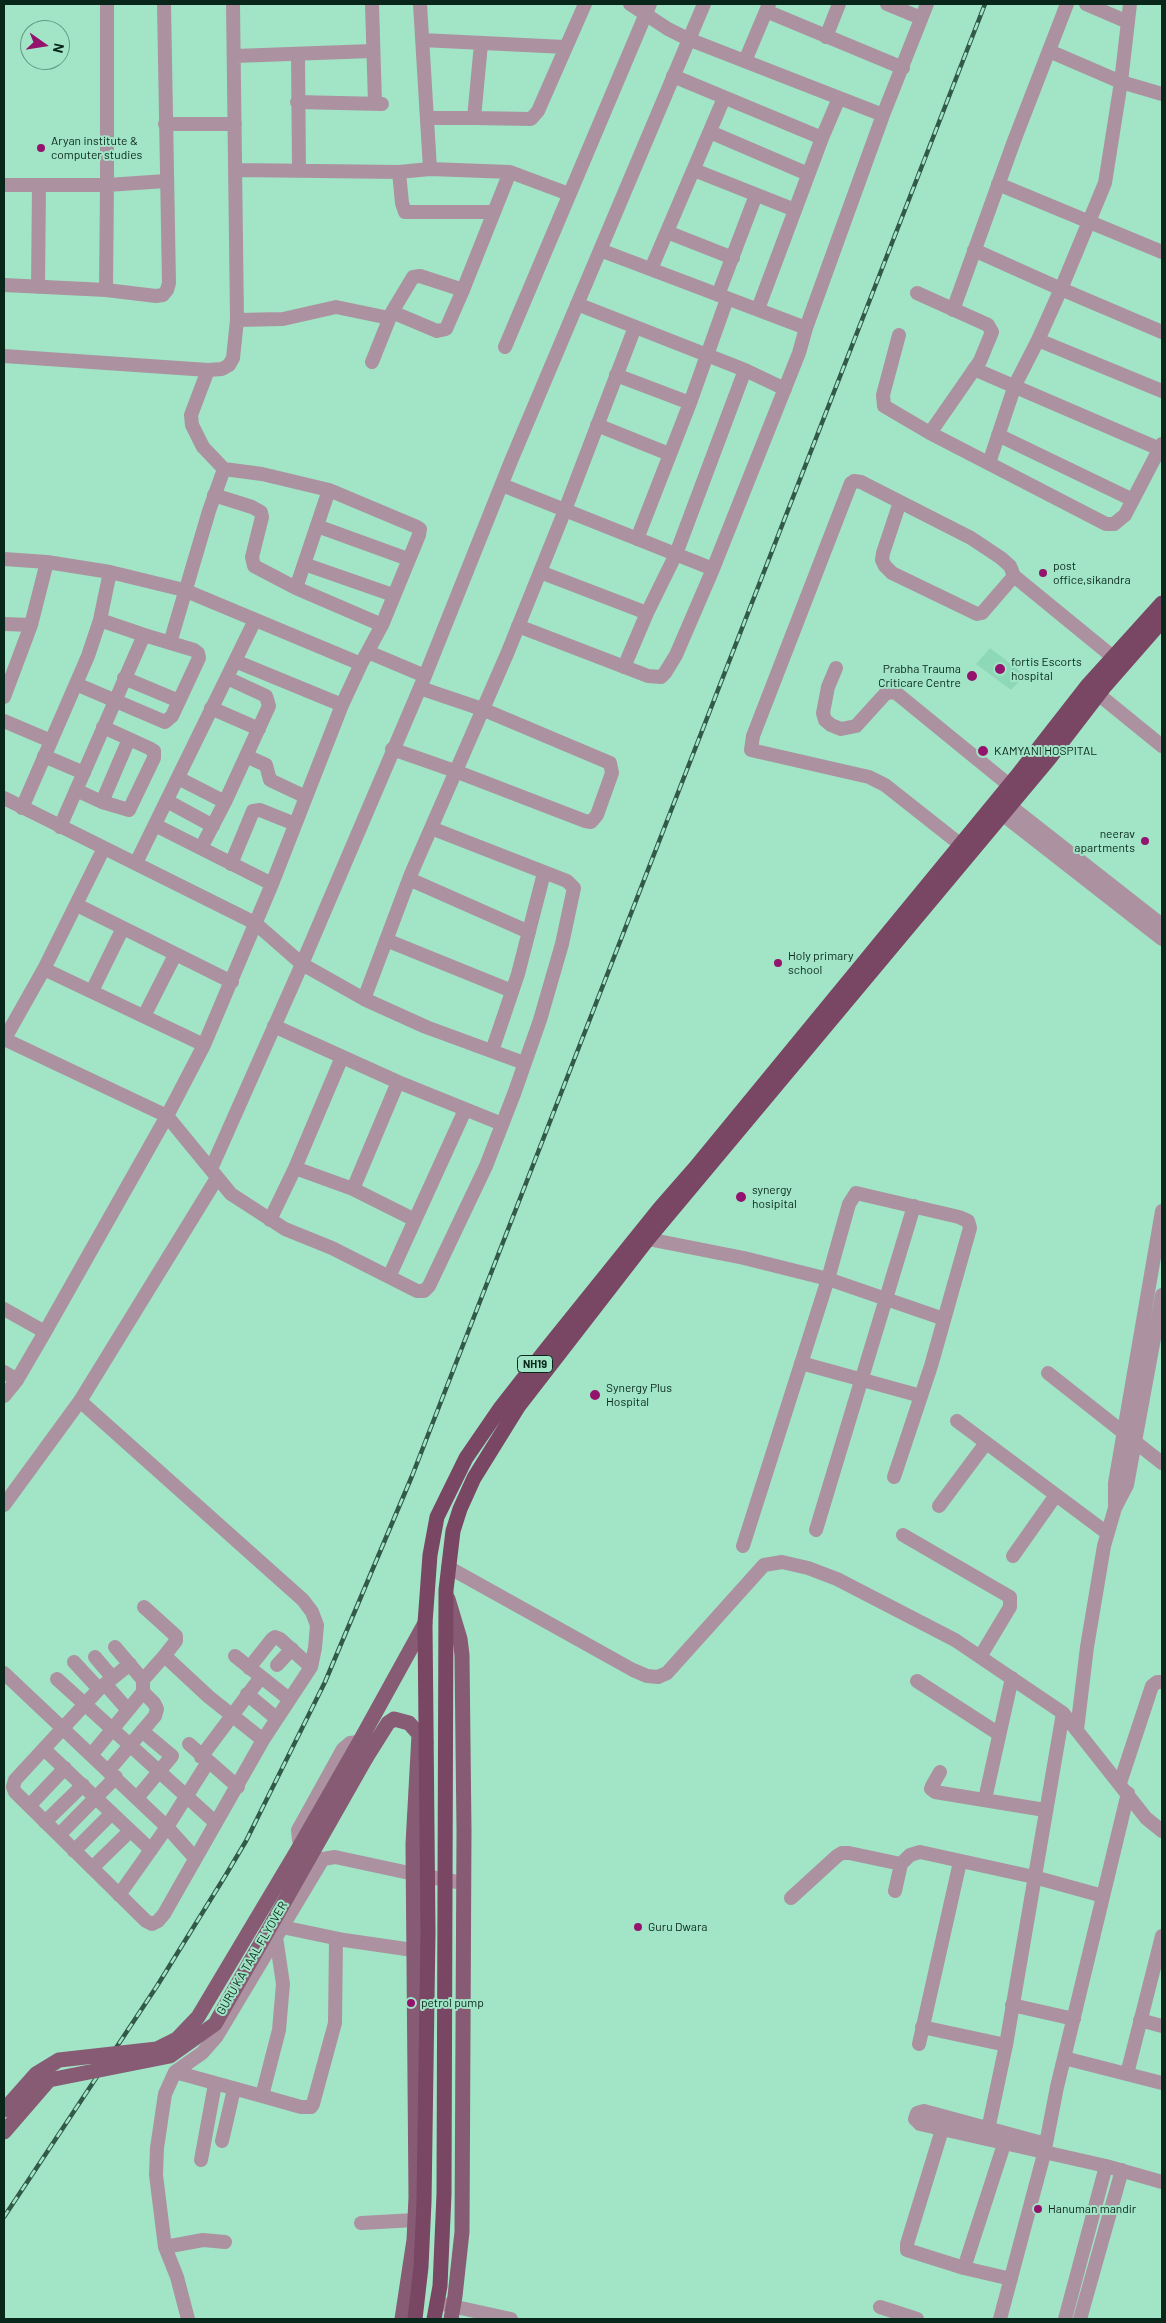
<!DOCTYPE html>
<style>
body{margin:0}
#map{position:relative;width:1166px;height:2323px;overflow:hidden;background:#a1e5c6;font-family:Barlow,sans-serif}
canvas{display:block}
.frame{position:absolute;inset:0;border:5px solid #09261b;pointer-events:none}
.north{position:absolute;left:20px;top:20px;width:50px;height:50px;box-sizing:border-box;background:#a1e5c6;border:1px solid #649982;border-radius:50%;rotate:103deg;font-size:14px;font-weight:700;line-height:20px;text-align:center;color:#09261b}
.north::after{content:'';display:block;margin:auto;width:18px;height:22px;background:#94136d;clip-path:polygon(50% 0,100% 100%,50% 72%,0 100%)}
</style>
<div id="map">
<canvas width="1166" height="2323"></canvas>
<div class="frame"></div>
<div class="north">N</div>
</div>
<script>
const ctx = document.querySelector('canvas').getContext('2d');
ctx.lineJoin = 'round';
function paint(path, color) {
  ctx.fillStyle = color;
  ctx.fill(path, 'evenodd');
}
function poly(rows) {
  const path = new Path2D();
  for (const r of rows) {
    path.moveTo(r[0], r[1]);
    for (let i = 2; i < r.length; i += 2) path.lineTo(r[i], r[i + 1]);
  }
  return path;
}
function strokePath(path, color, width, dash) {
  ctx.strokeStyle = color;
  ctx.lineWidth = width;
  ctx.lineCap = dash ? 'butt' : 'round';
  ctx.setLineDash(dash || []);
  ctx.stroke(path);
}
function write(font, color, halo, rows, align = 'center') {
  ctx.font = font + ' Barlow,sans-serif';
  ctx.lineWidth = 4;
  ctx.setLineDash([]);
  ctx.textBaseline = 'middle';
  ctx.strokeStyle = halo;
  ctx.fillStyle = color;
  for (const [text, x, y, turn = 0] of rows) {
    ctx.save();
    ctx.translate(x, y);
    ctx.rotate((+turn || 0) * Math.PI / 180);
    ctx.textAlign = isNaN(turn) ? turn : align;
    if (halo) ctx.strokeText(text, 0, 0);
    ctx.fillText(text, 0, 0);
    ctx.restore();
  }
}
const built = poly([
 [990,648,1025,675,1011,690,976,664]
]);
const minor = poly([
 [372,4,375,103],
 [420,4,430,169],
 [630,4,668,29,688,39,883,115],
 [887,4,921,18],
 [1086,4,1128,22],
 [1130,4,1121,82,1105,183,1061,289,1162,332],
 [766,11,903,68],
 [826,37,839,4],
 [422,40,565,47],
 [481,44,474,118,531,119,538,111,585,4],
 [1049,51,1121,82,1162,94],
 [298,55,299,169],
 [235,56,372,51],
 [745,61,769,4],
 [673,76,822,138],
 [297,102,382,104],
 [427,118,474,118],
 [165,124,235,124],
 [710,132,808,174],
 [236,170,399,172,430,169,510,172,569,194],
 [694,170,795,210],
 [399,172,402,203,405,212,494,212],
 [998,184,1162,252],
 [4,185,107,185,107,4],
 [667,232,733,258],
 [600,250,806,328],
 [974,250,1061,289,1038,340,1015,385,989,463],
 [651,269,724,98],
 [4,285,106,290,156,296,163,295,167,290,169,283,164,4],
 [38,287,39,185],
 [106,290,107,185,166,181],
 [917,293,988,325,992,332,980,361,930,433],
 [718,295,756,195],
 [577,304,745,370,785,389],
 [758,309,822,138,839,98],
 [953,310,1014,141,1067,4],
 [392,312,437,331,446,329,463,290,510,172],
 [237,320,283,319,336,307,389,318],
 [899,335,883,395,884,406,930,433,1106,524,1114,524,1125,515,1162,444],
 [1038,340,1162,391],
 [505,347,650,4],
 [4,356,208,370,222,369,229,365,233,358,237,320,233,4],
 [372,362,392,312,413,277,420,276,463,290],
 [974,369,1162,450],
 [616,375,690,403],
 [597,425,669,454],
 [998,435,1133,500],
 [502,485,713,569],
 [214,495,252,507,261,512,262,517,252,557,254,566,296,588,382,625],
 [900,502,883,553,882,560,885,566,892,573,977,614,982,613,1014,576],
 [317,526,408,559],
 [637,539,690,403,727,299],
 [4,559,47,562,110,572,184,590,361,664],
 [304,564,393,595],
 [540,572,647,613],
 [296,588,329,490],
 [4,624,31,625],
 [518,626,648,676,661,677,665,673,676,655,713,569,799,353,806,328,883,115,927,4],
 [170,643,209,511,224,469],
 [368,652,425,676],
 [235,661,342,705],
 [624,667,647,613,676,554,745,370],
 [836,668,828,687,823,713,825,720,831,725,841,729,856,726,886,693,895,692,1009,785],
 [124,678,179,701,199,658,198,653,194,650,144,635],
 [76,684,165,722,172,716,179,701],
 [1098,694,1162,746],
 [4,697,31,625,47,562],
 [211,708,259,729],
 [4,721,51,741],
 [392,749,455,771,585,821,591,822,597,815,612,773,610,763,482,709,420,688],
 [44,756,84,773],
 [246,756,266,765,270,780,306,797],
 [178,778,225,802,269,706,266,696,227,678],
 [76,790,102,802,129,810,154,758,154,751,149,748,103,727],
 [4,798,255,923,302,964,364,999,426,1027,524,1063],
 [167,801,213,826],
 [102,802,129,739],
 [1009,805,1162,925],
 [22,808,88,656,100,620,110,572],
 [1002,814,1162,939],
 [155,825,272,884],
 [60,827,144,635,100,620],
 [961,845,885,785,869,777,751,750,753,736,851,483,854,481,861,482,971,538,1001,558,1010,566,1014,576,1113,657],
 [201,848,225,802],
 [136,863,255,620],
 [231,864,253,811,260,810,295,824],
 [409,879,529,932],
 [77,905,232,982],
 [386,940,512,991],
 [44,969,204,1045],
 [92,991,123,928],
 [364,999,411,874,507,654,565,510,635,327],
 [144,1016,175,955],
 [274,1026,398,1082,502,1124],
 [4,1039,167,1116,231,1194,285,1229,332,1248,417,1291,424,1291,429,1286,486,1166,514,1094,540,1020,562,944,574,888,567,881,431,828],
 [4,1040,44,969,104,848],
 [492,1051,518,974,544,873],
 [295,1168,353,1189,415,1220],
 [211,1169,302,964,425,676,511,461,704,4],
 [353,1189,398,1082],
 [270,1220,295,1168,342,1057],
 [648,1239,744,1258,828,1279,944,1319],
 [389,1277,465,1110],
 [4,1309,45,1332],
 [801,1363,921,1396],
 [4,1372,17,1380],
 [1048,1373,1162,1463],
 [4,1396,17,1380,45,1332,167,1116,204,1045,272,884,342,705,361,664,382,625,419,535,420,529,417,527,329,490,262,474,224,469,203,447,192,425,191,415,208,370],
 [80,1401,303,1600,312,1612,317,1625,315,1648,311,1667,263,1740,164,1914,158,1921,152,1924,146,1921,15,1792,13,1787,15,1780,99,1689,130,1664],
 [957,1421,1107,1533],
 [4,1505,80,1401,217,1178],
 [1115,1505,1115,1483,1162,1211],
 [939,1506,986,1443],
 [816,1530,914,1206],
 [903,1535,1010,1597,1010,1607,980,1657],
 [743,1546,828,1279,849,1204,856,1193,959,1217,968,1221,970,1228,931,1366,894,1477],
 [1013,1556,1056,1495],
 [448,1567,633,1670,647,1676,658,1677,667,1673,764,1565,782,1562,808,1568,837,1579,955,1640,1063,1713,1146,1818,1162,1831],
 [144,1607,176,1636,176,1641,165,1655,168,1659,209,1697,263,1740],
 [235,1656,289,1699],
 [95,1657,112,1677],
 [74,1662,99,1689],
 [277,1665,292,1649],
 [249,1668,272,1639,275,1637,280,1639,311,1667],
 [4,1673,167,1827,195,1858],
 [57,1679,216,1823],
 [143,1680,165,1655],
 [917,1681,999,1734],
 [105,1684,128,1710],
 [247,1694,276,1718],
 [1077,1730,1087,1647,1104,1546,1115,1508,1127,1485,1162,1295],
 [189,1744,238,1787],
 [45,1750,151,1850],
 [92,1754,143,1692,143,1680,115,1647],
 [201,1757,261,1677],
 [109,1770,155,1716,157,1709,154,1703,143,1692],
 [940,1772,932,1786,931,1789,935,1792,1045,1810],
 [1120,1783,1152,1686,1157,1682,1162,1682],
 [137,1798,172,1756,142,1731],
 [985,1799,1012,1678],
 [29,1806,65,1768],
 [45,1822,83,1785],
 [59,1835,116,1777],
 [309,1848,299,1840,298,1830,302,1823,343,1749,350,1743,358,1742],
 [74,1851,112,1813],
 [92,1868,130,1831],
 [895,1891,901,1864,910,1855,920,1852,1034,1877,1103,1896],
 [119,1895,167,1827,208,1762],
 [791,1898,837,1856,842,1853,849,1853,901,1864],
 [282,1927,344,1940,413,1950],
 [1012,2005,1074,2019],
 [1140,2020,1162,2026],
 [922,2027,1006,2045],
 [919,2044,960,1862],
 [1064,2058,1162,2083],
 [175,2072,262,2096,279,2030,283,1984,276,1937],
 [1127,2074,1162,1936],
 [262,2096,301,2107,311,2107,313,2104,335,2023,336,1939],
 [945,2120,907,2244,907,2250,964,2268,1011,2279],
 [986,2139,1006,2045,1063,1713],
 [222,2141,234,2089],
 [1046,2144,924,2111,917,2113,915,2119,920,2124,1106,2166,1162,2182],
 [201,2160,215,2084],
 [361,2223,415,2220],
 [165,2247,203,2240,225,2242],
 [964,2268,1007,2135],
 [438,2303,511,2319],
 [880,2307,917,2319],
 [188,2319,177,2277,165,2247,156,2175,157,2148,165,2094,175,2072,202,2053,217,2036,323,1859,335,1857,414,1874,463,1883],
 [1000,2319,1044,2154,1057,2087,1128,1793],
 [1065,2319,1106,2166],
 [1080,2319,1122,2170]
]);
const major = poly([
 [448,1599,460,1639,462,1655,464,1831,462,2232,455,2296,451,2319],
 [356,1748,425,1623],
 [366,1758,388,1723,394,1719,409,1723,426,1742],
 [402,2319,414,2240,416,2197,413,1844,419,1735]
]);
const highway = poly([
 [415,2319,421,2267,424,2202,428,1932,425,1623,430,1555,437,1517,466,1458,501,1407,544,1352,660,1208,695,1168,1016,777,1087,686,1162,603],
 [434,2319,440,2286,444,2194,446,1590,453,1531,460,1509,474,1478,518,1407,648,1239,1049,759,1105,686,1162,621]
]);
const rail = poly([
 [4,2217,157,1986,227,1873,246,1841,325,1682,412,1476,985,4]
]);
const majorBridge = poly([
 [4,2110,36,2074,59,2060,157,2049,177,2039,198,2017,297,1851,356,1748],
 [4,2132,49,2080,170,2056,215,2024,366,1758]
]);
const markers = [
 [41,148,5,"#94136d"],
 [1043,573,5,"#94136d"],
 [1000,669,6,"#94136d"],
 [972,676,6,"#94136d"],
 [983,751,6,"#94136d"],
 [1145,841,5,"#94136d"],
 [778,963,5,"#94136d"],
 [741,1197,6,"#94136d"],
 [595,1395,6,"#94136d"],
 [638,1927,5,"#94136d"],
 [411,2003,5,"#94136d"],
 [1038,2209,5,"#94136d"]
];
const shields = [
 [535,1364,35]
];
const shieldNames = [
 ["NH19",535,1364]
];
const poiNames = [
 ["Aryan institute &",51,141],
 ["computer studies",51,155],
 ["post",1053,566],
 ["office,sikandra",1053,580],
 ["fortis Escorts",1011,662],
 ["hospital",1011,676],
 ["Prabha Trauma",961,669,"right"],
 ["Criticare Centre",961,683,"right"],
 ["KAMYANI HOSPITAL",994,751],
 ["neerav",1135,834,"right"],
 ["apartments",1135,848,"right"],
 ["Holy primary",788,956],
 ["school",788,970],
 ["synergy",752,1190],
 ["hosipital",752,1204],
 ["Synergy Plus",606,1388],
 ["Hospital",606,1402],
 ["Guru Dwara",648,1927],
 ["petrol pump",421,2003],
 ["Hanuman mandir",1048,2209]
];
const streetNames = [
 ["GURU KA TAAL FLYOVER",252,1958,-60]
];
paint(built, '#8dd8b7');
strokePath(minor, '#ac92a0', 14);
strokePath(major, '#875b74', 15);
strokePath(highway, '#794664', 15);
strokePath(rail, '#325949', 4.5);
strokePath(rail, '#a1e5c6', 2.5, [8]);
strokePath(majorBridge, '#875b74', 15);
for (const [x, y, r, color] of markers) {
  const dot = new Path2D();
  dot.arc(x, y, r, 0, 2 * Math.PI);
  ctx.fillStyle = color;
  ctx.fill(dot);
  strokePath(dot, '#a1e5c6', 2);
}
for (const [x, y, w] of shields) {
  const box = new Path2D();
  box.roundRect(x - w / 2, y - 8.5, w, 17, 4);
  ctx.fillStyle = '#a1e5c6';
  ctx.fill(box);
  strokePath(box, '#09261b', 1);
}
write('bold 11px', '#09261b', null, shieldNames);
write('12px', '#09261b', '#a1e5c6', poiNames, 'left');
write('12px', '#09261b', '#a1e5c6', streetNames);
</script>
